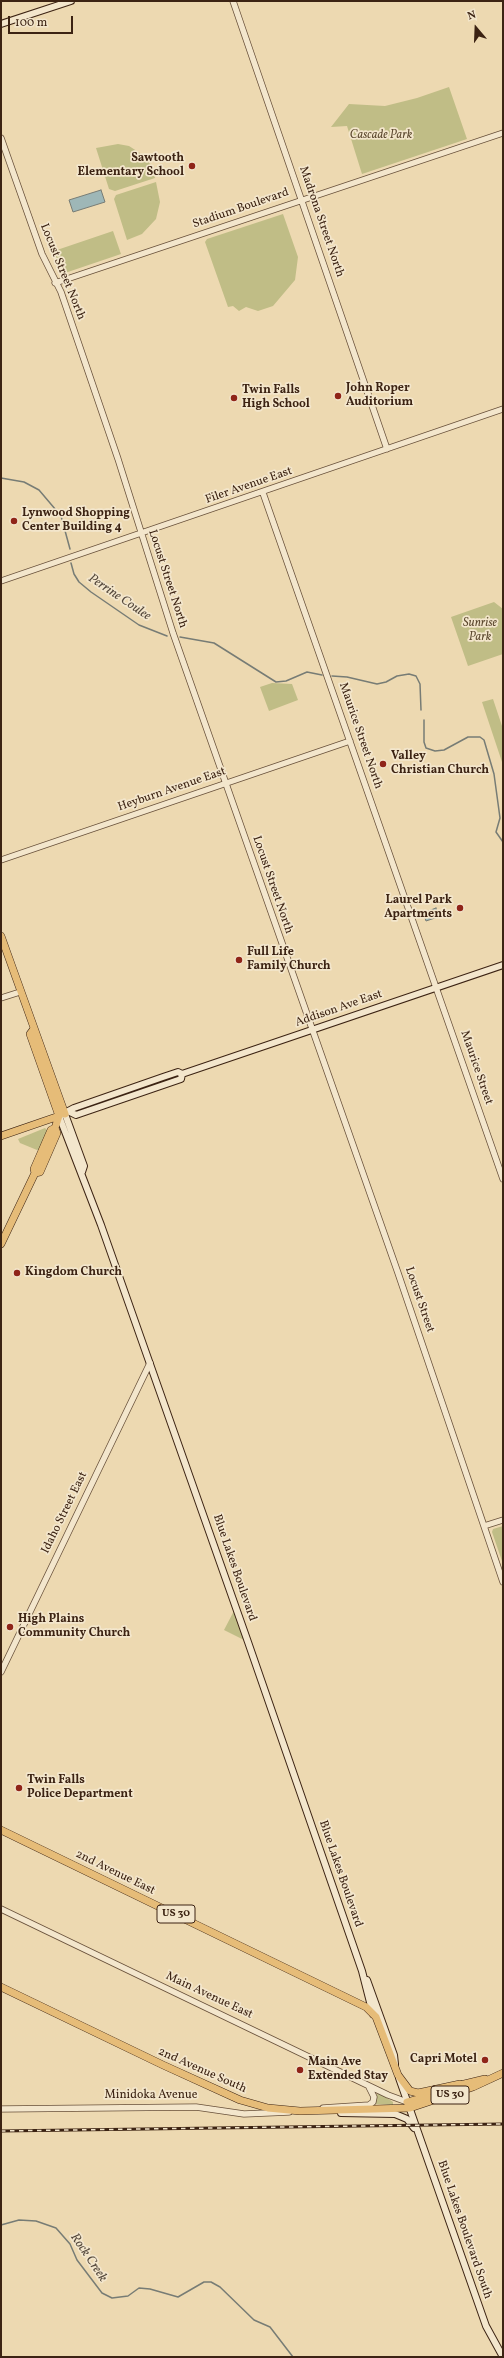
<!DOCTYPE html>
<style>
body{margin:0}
#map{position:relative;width:504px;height:2358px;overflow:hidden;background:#edd9b1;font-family:Vollkorn,serif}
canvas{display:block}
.frame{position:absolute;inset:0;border:2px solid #3c2313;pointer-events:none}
.north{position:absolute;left:456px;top:8px;width:40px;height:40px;-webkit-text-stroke:3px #f3e6cc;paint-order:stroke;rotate:341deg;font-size:11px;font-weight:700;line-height:16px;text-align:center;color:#3c2313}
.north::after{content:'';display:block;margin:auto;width:14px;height:18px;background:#3c2313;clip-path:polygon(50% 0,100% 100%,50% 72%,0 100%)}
.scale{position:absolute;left:8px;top:16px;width:65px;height:18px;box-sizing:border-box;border:2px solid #3c2313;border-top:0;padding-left:5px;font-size:12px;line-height:14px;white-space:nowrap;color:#3c2313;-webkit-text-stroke:3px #f3e6cc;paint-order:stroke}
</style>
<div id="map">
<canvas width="504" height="2358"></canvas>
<div class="frame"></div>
<div class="north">N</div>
<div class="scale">100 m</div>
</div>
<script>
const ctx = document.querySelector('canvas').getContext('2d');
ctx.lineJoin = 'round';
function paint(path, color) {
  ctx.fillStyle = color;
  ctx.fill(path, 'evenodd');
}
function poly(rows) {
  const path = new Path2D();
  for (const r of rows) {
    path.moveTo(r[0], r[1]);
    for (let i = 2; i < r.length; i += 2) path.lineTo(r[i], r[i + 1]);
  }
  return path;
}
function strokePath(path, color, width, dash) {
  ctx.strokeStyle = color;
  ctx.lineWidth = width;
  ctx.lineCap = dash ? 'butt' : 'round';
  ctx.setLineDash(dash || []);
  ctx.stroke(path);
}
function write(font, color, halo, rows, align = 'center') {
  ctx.font = font + ' Vollkorn,serif';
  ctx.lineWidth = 3.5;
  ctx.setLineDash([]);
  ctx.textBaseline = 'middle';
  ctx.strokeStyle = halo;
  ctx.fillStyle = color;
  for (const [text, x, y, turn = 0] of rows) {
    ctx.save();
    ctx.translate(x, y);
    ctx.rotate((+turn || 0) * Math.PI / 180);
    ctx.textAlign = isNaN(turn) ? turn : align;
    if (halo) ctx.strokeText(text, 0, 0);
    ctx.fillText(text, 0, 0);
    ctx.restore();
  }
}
const green = poly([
 [449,87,467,139,362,174,347,126,331,127,349,104,385,106,417,98],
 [118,144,129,146,140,153,151,165,155,178,115,191,109,189,96,148],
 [156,182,160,202,156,219,142,234,127,240,114,199,116,195],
 [283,214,298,257,295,280,273,306,258,311,246,307,239,311,233,306,228,307,205,242,207,239],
 [113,231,121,254,62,274,54,251],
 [494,602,503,609,503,654,468,666,451,617],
 [272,683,292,684,298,700,269,711,260,687],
 [493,699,503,729,503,765,482,702],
 [45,1128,48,1131,40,1149,37,1150,20,1143,18,1139],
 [503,1526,503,1564,492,1532,493,1529],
 [236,1607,248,1642,224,1630],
 [378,2092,393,2102,393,2105,374,2104]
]);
const water = poly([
 [101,190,105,202,73,212,69,200,101,190],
 [436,908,438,917,426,921,423,913,436,908]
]);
const stream = poly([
 [1,478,24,482,39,490,61,516,70,549],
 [71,563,74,574,79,582,91,592,139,625,167,636],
 [180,637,214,643,276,682,286,681,307,672,322,675],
 [332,676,347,677,377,684,386,682,397,676,409,674,416,676,420,684,421,710],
 [424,720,424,742,426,748,435,751,444,750,468,737,480,737,484,740,494,774,500,818,496,832,503,842],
 [1,2225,19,2220,36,2221,56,2228,70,2244,77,2260,102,2293,112,2298,128,2296,139,2288,150,2289,178,2297,204,2282,211,2282,220,2287,254,2320,270,2327,293,2357]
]);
const tertiary = poly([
 [233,1,387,449],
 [1,138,42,254,61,292,118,459,173,633,398,1273,503,1582],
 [55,283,503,133],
 [263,493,503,1179],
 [1,581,503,409],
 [1,860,350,741],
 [1,998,20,992],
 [484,1526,503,1520],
 [1,1672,150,1363],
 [1,1909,388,2095,407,2102],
 [323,2108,369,2105,373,2102,374,2097,369,2087],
 [1,2109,196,2107,244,2114,289,2112]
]);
const secondary = poly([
 [1,24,71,1],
 [70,1112,76,1115,181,1079,182,1074],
 [65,1114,84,1166,82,1172],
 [367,1980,394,2055,395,2064],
 [373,2014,362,1971,248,1642,101,1225,59,1116,74,1108,163,1077,178,1072,182,1074,503,965],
 [399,2078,486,2326,503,2357],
 [341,2113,395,2114,407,2119,414,2128]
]);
const primary = poly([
 [1,936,65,1114],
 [33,1030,30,1034,59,1116],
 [1,1136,59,1116],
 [35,1173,40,1172,57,1133,55,1128,59,1116],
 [1,1244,35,1173,34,1169,51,1130,55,1128],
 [1,1830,366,2007,376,2017,398,2075,410,2091,418,2093,460,2084],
 [1,1987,163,2065,240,2100,268,2108,300,2111,410,2108,473,2087,503,2073],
 [456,2086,485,2079],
 [407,2102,428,2096]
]);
const rail = poly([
 [1,2131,503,2124]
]);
const markers = [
 [192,166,4,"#8f2418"],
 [338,396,4,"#8f2418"],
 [234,398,4,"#8f2418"],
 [14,521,4,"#8f2418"],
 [383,764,4,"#8f2418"],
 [460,908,4,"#8f2418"],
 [239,960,4,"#8f2418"],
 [17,1273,4,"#8f2418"],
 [10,1627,4,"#8f2418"],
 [19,1788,4,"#8f2418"],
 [485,2060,4,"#8f2418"],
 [300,2070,4,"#8f2418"]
];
const shields = [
 [176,1914,38],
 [450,2095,38]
];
const shieldNames = [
 ["US 30",176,1914],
 ["US 30",450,2095]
];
const parkNames = [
 ["Cascade Park",381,136],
 ["Sunrise",480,624],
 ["Park",480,638]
];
const poiNames = [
 ["Sawtooth",184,159,"right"],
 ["Elementary School",184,173,"right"],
 ["John Roper",346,389],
 ["Auditorium",346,403],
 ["Twin Falls",242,391],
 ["High School",242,405],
 ["Lynwood Shopping",22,514],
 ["Center Building 4",22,528],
 ["Valley",391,757],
 ["Christian Church",391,771],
 ["Laurel Park",452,901,"right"],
 ["Apartments",452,915,"right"],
 ["Full Life",247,953],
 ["Family Church",247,967],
 ["Kingdom Church",25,1273],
 ["High Plains",18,1620],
 ["Community Church",18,1634],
 ["Twin Falls",27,1781],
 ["Police Department",27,1795],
 ["Capri Motel",477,2060,"right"],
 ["Main Ave",308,2063],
 ["Extended Stay",308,2077]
];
const streetNames = [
 ["Stadium Boulevard",241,209,-19],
 ["Madrona Street North",321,222,71],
 ["Locust Street North",62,272,68],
 ["Filer Avenue East",249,486,-19],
 ["Locust Street North",167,579,72],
 ["Maurice Street North",360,736,71],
 ["Heyburn Avenue East",172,790,-19],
 ["Locust Street North",272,885,71],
 ["Addison Ave East",339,1009,-19],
 ["Maurice Street",476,1068,71],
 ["Locust Street",419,1300,71],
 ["Idaho Street East",65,1513,-64],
 ["Blue Lakes Boulevard",234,1568,71],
 ["2nd Avenue East",115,1873,26],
 ["Blue Lakes Boulevard",340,1874,71],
 ["Main Avenue East",209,1996,25],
 ["2nd Avenue South",202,2071,24],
 ["Minidoka Avenue",151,2096],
 ["Blue Lakes Boulevard South",464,2230,71]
];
const waterNames = [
 ["Perrine Coulee",119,598,34],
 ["Rock Creek",88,2258,56]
];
paint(green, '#c0bd86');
paint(water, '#9eb7b7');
strokePath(water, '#777c75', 1);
strokePath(stream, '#777c75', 1.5);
strokePath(tertiary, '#68503a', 7);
strokePath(secondary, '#3c2313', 8);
strokePath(primary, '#3c2313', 8);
strokePath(tertiary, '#f3e6cc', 5.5);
strokePath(secondary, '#f3e6cc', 6);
strokePath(primary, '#e6bc78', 7);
strokePath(rail, '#3c2313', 3);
strokePath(rail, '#f3e6cc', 1.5, [4.5]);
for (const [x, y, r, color] of markers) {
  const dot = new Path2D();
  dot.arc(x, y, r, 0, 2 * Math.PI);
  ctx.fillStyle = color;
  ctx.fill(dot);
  strokePath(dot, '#f3e6cc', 1.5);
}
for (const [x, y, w] of shields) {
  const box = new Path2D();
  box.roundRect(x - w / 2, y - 9, w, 18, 3);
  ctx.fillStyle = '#f3e6cc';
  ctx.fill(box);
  strokePath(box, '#3c2313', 1);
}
write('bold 11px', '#3c2313', null, shieldNames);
write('italic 12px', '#5d4a30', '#f3e6cc', parkNames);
write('bold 12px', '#3c2313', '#f3e6cc', poiNames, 'left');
write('12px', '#3c2313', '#f3e6cc', streetNames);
write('italic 13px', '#54483c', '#f3e6cc', waterNames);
</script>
